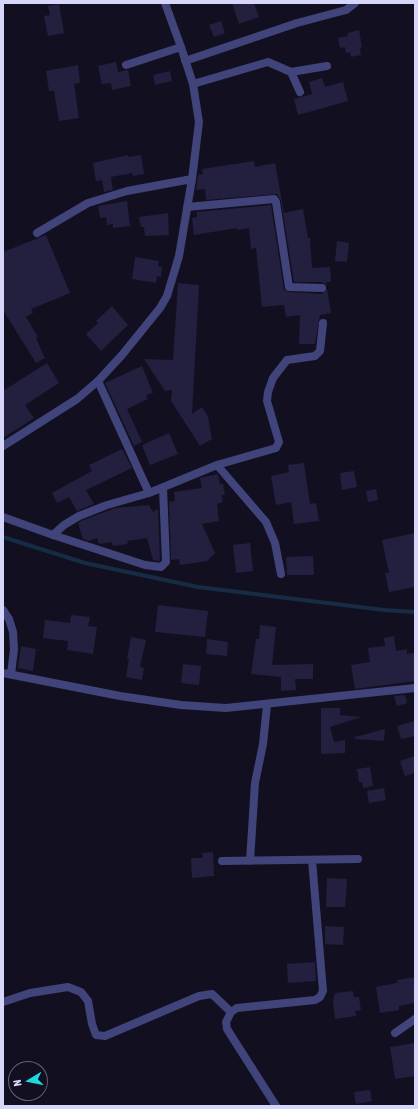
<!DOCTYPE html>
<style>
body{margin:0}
#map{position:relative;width:418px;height:1109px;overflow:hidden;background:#121020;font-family:"Asap Condensed",sans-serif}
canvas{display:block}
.frame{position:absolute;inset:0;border:4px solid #d6d5fa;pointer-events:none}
.north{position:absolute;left:8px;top:1061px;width:40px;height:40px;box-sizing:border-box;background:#121020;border:1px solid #605f77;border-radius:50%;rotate:260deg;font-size:11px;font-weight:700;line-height:16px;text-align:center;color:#d6d5fa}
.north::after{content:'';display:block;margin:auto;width:14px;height:18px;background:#1cdbde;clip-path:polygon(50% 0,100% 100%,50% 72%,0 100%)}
</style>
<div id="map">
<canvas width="418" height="1109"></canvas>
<div class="frame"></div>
<div class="north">N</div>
</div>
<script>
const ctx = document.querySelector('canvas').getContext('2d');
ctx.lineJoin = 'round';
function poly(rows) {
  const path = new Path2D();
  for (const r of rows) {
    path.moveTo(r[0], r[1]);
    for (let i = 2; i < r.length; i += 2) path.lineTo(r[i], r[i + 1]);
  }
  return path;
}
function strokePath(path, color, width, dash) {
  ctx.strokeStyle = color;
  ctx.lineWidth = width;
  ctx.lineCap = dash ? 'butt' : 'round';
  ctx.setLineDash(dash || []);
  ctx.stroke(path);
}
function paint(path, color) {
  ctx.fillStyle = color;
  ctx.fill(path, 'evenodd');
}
const stream = poly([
 [3,537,85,563,198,587,384,610,415,612]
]);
const building = poly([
 [232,3,254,3,259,17,239,24],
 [59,4,64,33,48,36,44,16,50,15,48,6],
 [221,21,225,33,214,37,209,25],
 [359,30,362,47,360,48,361,55,351,57,350,52,346,53,345,47,340,48,338,38,348,36,348,33],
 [116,62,118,72,128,70,131,86,112,90,111,83,102,84,98,66],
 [78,65,80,83,74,84,79,118,59,121,54,91,49,91,46,71],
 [170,71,172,81,155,85,153,75],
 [322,78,325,87,343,82,348,101,298,115,294,99,312,94,309,82],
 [128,155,128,157,141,155,144,174,133,176,132,173,111,177,113,190,104,192,102,180,96,181,93,163],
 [254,161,255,167,275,163,284,213,303,209,308,238,310,238,312,268,330,267,331,282,326,282,327,285,322,282,294,282,281,201,277,194,206,200,205,189,196,190,198,175,203,174,202,169],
 [127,201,130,226,113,228,113,224,107,225,106,217,100,218,98,206],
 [271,205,284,290,289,292,322,294,327,289,331,313,320,315,315,344,299,344,300,315,286,317,284,305,262,307,256,248,251,249,249,228,237,230,237,228,194,235,192,218,197,217,197,212],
 [168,213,169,235,145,236,144,227,141,227,139,217],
 [46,235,70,293,31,309,33,313,26,317,38,337,36,338,45,358,36,363,3,310,3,252],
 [337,241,349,243,347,262,335,261],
 [135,257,159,261,158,266,162,267,161,277,157,276,156,283,132,279],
 [178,283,199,285,192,414,202,407,208,417,212,439,200,446,171,401,172,390,165,391,144,359,173,360],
 [112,306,128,325,101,351,86,334,98,323,96,321],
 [47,363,59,383,25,405,34,418,3,438,3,391],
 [142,366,153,393,146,395,148,399,127,409,142,442,134,446,105,383],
 [169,433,178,454,150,465,142,445],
 [122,449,132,468,86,490,94,504,77,511,69,497,57,503,52,493,92,471,89,465],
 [304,463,310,504,316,503,319,521,294,524,291,502,276,505,271,476,289,472,288,465],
 [354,471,357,487,342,490,340,473],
 [218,474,220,484,223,484,225,495,222,495,223,502,217,504,219,521,202,524,215,553,207,561,180,565,179,559,171,560,169,502,175,501,174,492,202,488,200,478],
 [376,489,378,500,368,502,366,491],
 [149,505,153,512,158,509,160,560,159,561,153,560,147,538,127,541,128,544,113,546,112,542,99,544,97,538,88,541,83,539,78,523,81,521,115,508],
 [415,533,415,587,389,592,385,573,389,573,382,540],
 [250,543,253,571,236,573,233,545],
 [313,556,314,575,287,575,286,557],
 [158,605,208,611,205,637,155,632],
 [71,615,90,617,88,626,97,627,93,654,67,650,68,641,43,638,45,620,70,623],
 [260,625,276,627,272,665,313,664,313,679,295,679,296,690,281,691,281,677,251,674,256,639,259,639],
 [394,636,396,651,407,649,407,654,415,653,415,681,355,689,351,665,370,662,368,648,385,646,384,638],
 [131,637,146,640,140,667,144,668,142,680,126,677,129,659,127,659],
 [207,639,228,642,227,656,206,654],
 [21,646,36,649,33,671,18,668],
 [183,664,201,666,199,685,181,683],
 [405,695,407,703,397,706,394,696],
 [321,708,340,708,340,715,361,717,330,727,334,742,345,740,345,753,321,754],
 [415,721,415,736,401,739,397,726],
 [385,729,384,741,355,739,355,737],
 [415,756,415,773,405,776,400,761],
 [370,767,373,786,363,788,362,782,359,782,357,769],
 [384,788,386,800,369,803,367,791],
 [213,852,214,876,192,878,191,858,203,858,202,853],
 [327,878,347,879,345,907,326,907],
 [325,926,344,927,343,945,325,944],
 [315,962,316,981,288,983,287,964],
 [415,977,415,1003,399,1006,399,1010,380,1013,376,987,397,983,397,980],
 [353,991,354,997,359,997,361,1010,355,1011,356,1016,335,1019,333,1001,335,993],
 [415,1043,415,1076,395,1079,390,1047],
 [370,1090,372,1101,356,1104,354,1092]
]);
const service = poly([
 [126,65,181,47],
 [291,72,327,66],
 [193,84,268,62,291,72,300,92]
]);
const minor = poly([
 [185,61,297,23,346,10,355,3],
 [187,207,274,199,276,202,289,287,322,288],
 [37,233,88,203,127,191,192,179],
 [98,381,149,493,217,465,276,448,279,442,267,401,268,392,273,378,287,360,315,356,320,351,323,323],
 [3,446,77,399,98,381,122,355,160,308,167,296,179,256,192,179,199,122,193,84,181,47,165,3],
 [217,465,266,522,275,543,281,574],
 [3,517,53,535,145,565,161,567,166,562,163,488],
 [53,535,64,525,79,516,107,505,149,493],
 [3,610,9,619,13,632,14,649,11,674],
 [222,861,358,859],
 [250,861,255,783,263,744,267,705],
 [3,1002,30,993,68,987,81,992,88,1001,92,1024,96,1035,105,1036,199,996,212,994,231,1012],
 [395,1033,415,1019],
 [276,1106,227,1029,226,1022,231,1012,237,1008,315,1000,320,997,323,991,312,860]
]);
const tertiary = poly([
 [3,673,120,696,181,705,226,708,415,688]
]);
strokePath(stream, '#162c45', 4);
paint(building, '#221f3f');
strokePath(service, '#41447a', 8);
strokePath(minor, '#41447a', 8);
strokePath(tertiary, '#41447a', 8);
</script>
